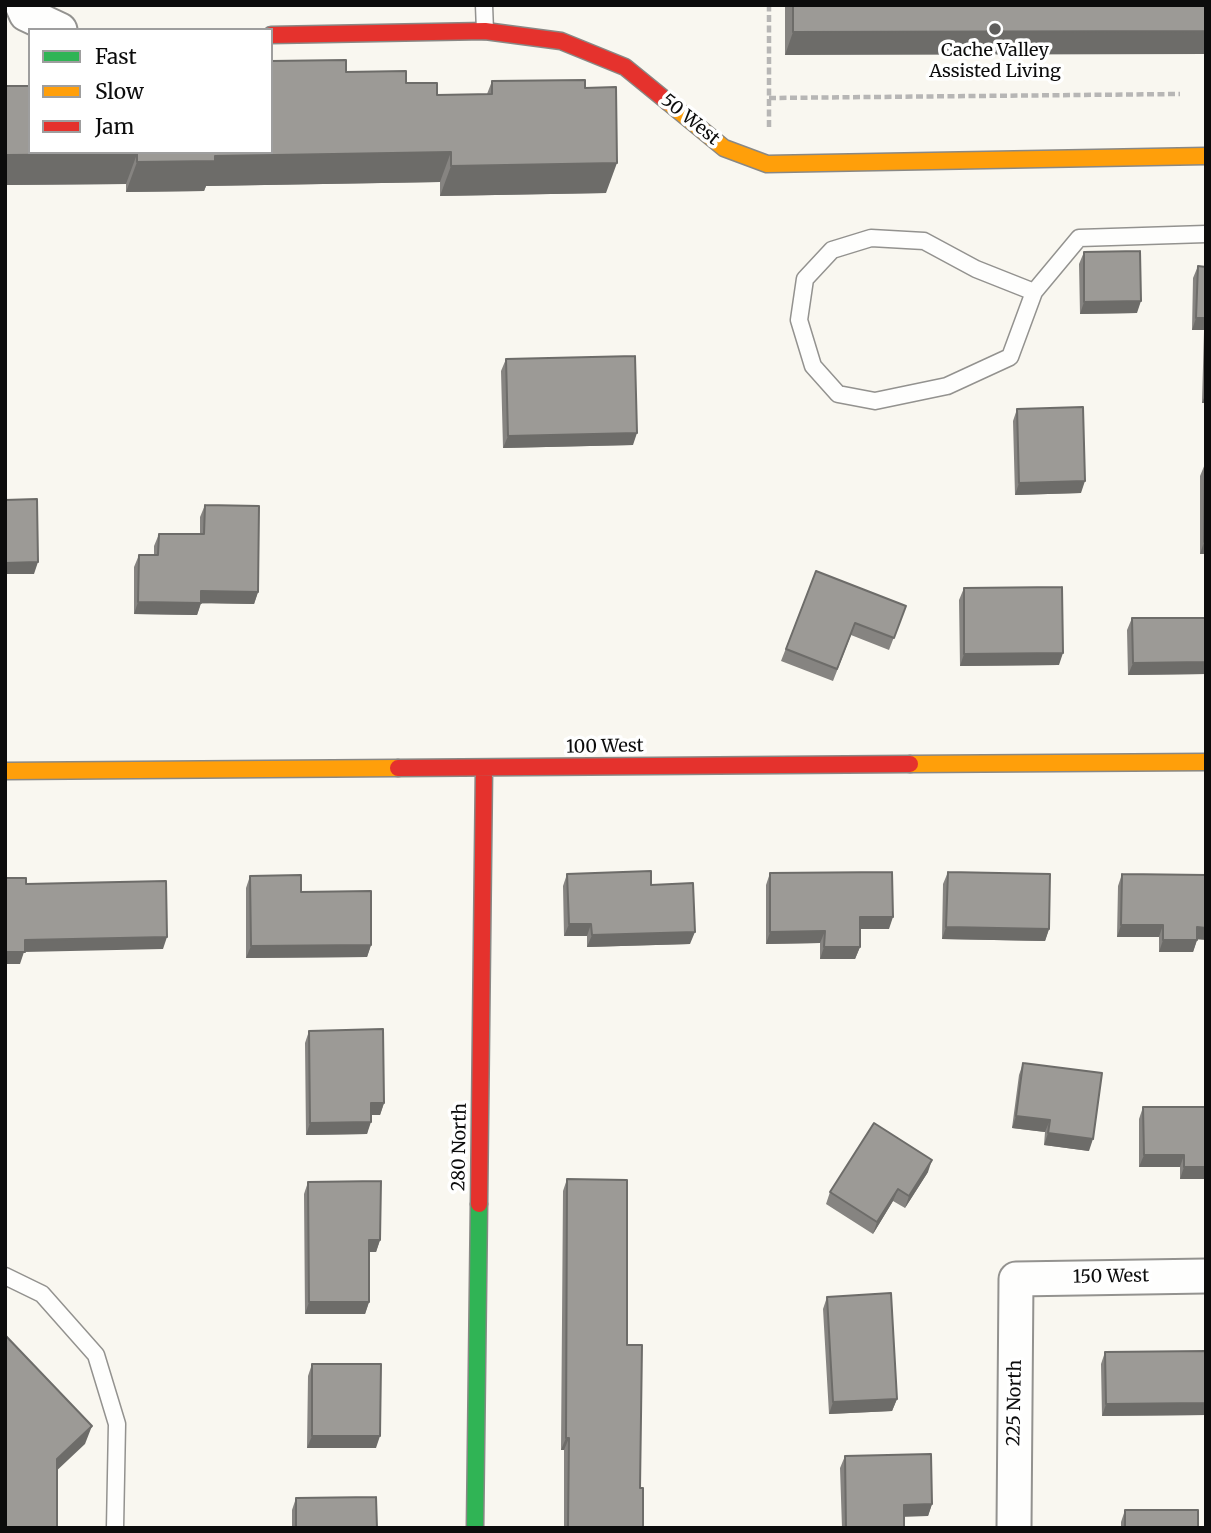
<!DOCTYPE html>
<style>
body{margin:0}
#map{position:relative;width:1211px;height:1533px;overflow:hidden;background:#f9f7f0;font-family:Merriweather,serif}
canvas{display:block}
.frame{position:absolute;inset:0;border:7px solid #0c0c0c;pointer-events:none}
.legend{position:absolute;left:28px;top:28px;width:245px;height:126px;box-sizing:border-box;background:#fff;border:2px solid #9e9e9e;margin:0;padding:9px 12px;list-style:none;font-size:21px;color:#0c0c0c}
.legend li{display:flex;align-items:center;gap:14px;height:35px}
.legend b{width:35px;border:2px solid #9e9e9e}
</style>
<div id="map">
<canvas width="1211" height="1533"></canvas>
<div class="frame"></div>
<ul class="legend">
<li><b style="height:9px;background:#30b455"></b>Fast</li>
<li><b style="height:9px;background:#ff9f0a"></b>Slow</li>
<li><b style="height:9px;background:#e5322d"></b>Jam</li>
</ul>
</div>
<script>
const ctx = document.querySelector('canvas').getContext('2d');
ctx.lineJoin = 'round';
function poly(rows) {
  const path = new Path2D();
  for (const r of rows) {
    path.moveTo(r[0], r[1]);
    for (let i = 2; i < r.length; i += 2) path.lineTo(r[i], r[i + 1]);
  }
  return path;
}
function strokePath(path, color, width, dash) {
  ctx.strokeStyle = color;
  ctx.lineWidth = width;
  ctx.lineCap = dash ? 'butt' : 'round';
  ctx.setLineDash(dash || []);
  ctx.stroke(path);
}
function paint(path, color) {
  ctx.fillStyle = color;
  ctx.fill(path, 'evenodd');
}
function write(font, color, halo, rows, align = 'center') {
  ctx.font = font + ' Merriweather,serif';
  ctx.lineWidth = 7;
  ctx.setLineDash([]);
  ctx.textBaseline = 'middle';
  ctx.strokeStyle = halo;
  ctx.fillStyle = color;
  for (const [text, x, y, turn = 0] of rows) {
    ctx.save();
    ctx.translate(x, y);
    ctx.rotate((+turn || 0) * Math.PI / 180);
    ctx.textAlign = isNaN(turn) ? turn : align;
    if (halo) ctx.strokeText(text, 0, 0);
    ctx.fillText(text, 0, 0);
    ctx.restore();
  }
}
const path = poly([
 [769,98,1180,94],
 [769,127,769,5]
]);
const lane = poly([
 [484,5,485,31],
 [1034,292,976,269,924,241,871,238,832,250,805,279,799,320,813,366,838,394,875,401,947,386,1010,357,1034,292,1079,238,1206,234],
 [5,1276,42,1294,96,1355,117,1424,115,1528]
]);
const street = poly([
 [22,5,26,14,60,30],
 [1014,1528,1016,1279,1206,1276]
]);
const fast = poly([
 [475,1528,479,1204]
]);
const slow = poly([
 [668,102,724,148,767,164,1206,156],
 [910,764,1206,762],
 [5,771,398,768]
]);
const jam = poly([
 [271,35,485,31,561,41,625,67,668,102],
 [398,768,910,764],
 [479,1204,484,768]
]);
const wall = poly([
 [785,5,1206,5,785,55],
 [346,72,406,83,437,95,487,94,492,81,585,88,606,193,440,196,440,182,206,186,204,191,126,192,126,184,5,185,5,86,30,152],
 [1084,252,1137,313,1080,314,1079,264],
 [1198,266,1206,267,1206,403,1202,403,1204,330,1192,330,1193,278],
 [506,359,633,445,503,448,501,371],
 [1017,409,1081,493,1015,495,1013,421],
 [1205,464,1206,464,1206,554,1200,554,1200,476],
 [205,505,258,592,254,604,201,603,197,615,134,614,134,567,139,555,154,555,154,546,159,534,200,534,200,517],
 [816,571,906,606,889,650,851,635,833,681,781,661],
 [964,588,1059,665,960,666,959,600],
 [1132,618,1206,618,1206,674,1128,675,1127,630],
 [948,872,1049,929,1045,941,942,939,943,884],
 [770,873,889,929,860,929,860,947,855,959,820,959,820,943,766,944,766,885],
 [567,874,651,885,690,944,587,947,587,936,564,936,563,886],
 [1122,874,1197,940,1193,952,1159,952,1159,937,1117,937,1118,886],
 [250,876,301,892,371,945,367,957,246,958,246,888],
 [309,1031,384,1103,380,1115,371,1115,367,1134,306,1135,305,1043],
 [1023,1063,1089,1151,1044,1145,1045,1132,1012,1128,1019,1075],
 [1143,1107,1206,1107,1206,1179,1180,1179,1180,1167,1139,1167,1139,1119],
 [928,1172,905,1208,893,1201,873,1234,826,1204,830,1192],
 [567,1179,627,1345,640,1488,643,1528,564,1528,564,1450,561,1450,563,1191],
 [308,1182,380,1240,376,1252,369,1252,369,1302,365,1314,305,1314,304,1194],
 [827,1297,897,1399,892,1411,829,1414,823,1309],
 [1206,1351,1206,1415,1102,1416,1101,1364,1105,1352],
 [312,1364,376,1448,307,1448,308,1376],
 [845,1456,932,1504,928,1516,904,1516,904,1528,842,1528,840,1468],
 [296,1498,377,1528,292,1528,292,1510],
 [1125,1510,1198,1528,1121,1528,1121,1522]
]);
const shadedWall = poly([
 [1206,31,1206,54,785,55,793,32],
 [451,152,440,182,206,186,204,191,126,192,137,162,215,156],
 [137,154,126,184,5,185,5,158,6,155],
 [617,163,606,193,440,196,451,166],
 [1141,301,1137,313,1080,314,1084,302],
 [1196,318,1206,318,1206,325,1204,330,1192,330],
 [1206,393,1206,403,1202,403],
 [637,433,633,445,503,448,508,436],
 [1085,481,1081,493,1015,495,1019,483],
 [1204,542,1206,542,1206,554,1200,554],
 [38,562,34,574,5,574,5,563],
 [201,591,258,592,254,604,197,603],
 [138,602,201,603,197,615,134,614],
 [1063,653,1059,665,960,666,964,654],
 [1206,662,1206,674,1128,675,1133,663],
 [860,917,893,917,889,929,855,929],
 [569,924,591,924,587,936,564,936],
 [1121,925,1163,925,1159,937,1117,937],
 [946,927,1049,929,1045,941,942,939],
 [1197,927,1206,928,1206,940,1193,939],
 [825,931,820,943,766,944,770,932],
 [695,932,690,944,587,947,592,935],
 [167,937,163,949,24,952,20,964,5,964,5,952,25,940],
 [1163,940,1197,940,1193,952,1159,952],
 [371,945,367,957,246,958,251,946],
 [824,947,860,947,855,959,820,959],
 [371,1103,384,1103,380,1115,366,1115],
 [1016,1116,1050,1120,1045,1132,1012,1128],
 [371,1122,367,1134,306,1135,310,1123],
 [1048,1133,1093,1139,1089,1151,1044,1145],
 [1144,1155,1184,1155,1180,1167,1139,1167],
 [932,1160,928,1172,905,1208,909,1196],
 [1184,1167,1206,1167,1206,1179,1180,1179],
 [898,1189,893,1201,873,1234,877,1222],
 [369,1240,380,1240,376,1252,365,1252],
 [309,1302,369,1302,365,1314,305,1314],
 [897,1399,892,1411,829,1414,833,1402],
 [1206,1403,1206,1415,1102,1416,1106,1404],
 [92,1426,85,1444,51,1476,57,1459],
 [312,1436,380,1436,376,1448,307,1448],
 [566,1438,569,1438,564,1450,561,1450],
 [932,1504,928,1516,900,1517,904,1505]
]);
const building = poly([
 [793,5,1206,5,1206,31,793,32,793,5],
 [346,60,346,72,406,71,406,83,437,83,437,95,492,94,492,81,585,80,585,88,616,87,617,163,451,166,451,152,215,156,215,161,137,162,137,154,6,155,6,165,5,165,5,86,30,86,30,152,271,152,271,61,346,60],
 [1140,251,1141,301,1084,302,1084,252,1140,251],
 [1198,266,1206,267,1206,318,1196,318,1198,266],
 [635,356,637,433,508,436,506,359,635,356],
 [1083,407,1085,481,1019,483,1017,409,1083,407],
 [1205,464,1206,464,1206,542,1204,542,1205,464],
 [37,499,38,562,5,563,5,500,37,499],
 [205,505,259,506,258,592,201,591,201,603,138,602,139,555,158,555,159,534,204,534,205,505],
 [816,571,906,606,894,638,855,623,837,669,786,649,816,571],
 [1062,587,1063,653,964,654,964,588,1062,587],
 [1132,618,1206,618,1206,662,1133,663,1132,618],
 [651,871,651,885,693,883,695,932,592,935,591,924,569,924,567,874,651,871],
 [892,872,893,917,860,917,860,947,824,947,825,931,770,932,770,873,892,872],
 [948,872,1050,874,1049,929,946,927,948,872],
 [1122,874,1206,875,1206,928,1197,927,1197,940,1163,940,1163,925,1121,925,1122,874],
 [301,875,301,892,371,891,371,945,251,946,250,876,301,875],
 [5,878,26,878,26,884,166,881,167,937,25,940,25,952,5,952,5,878],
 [383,1029,384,1103,371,1103,371,1122,310,1123,309,1031,383,1029],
 [1023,1063,1102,1073,1093,1139,1048,1133,1050,1120,1016,1116,1023,1063],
 [1143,1107,1206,1107,1206,1167,1184,1167,1184,1155,1144,1155,1143,1107],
 [874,1123,932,1160,909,1196,898,1189,877,1222,830,1192,874,1123],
 [567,1179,627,1180,627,1345,642,1345,640,1488,643,1488,643,1528,568,1528,569,1438,566,1438,567,1179],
 [381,1181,380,1240,369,1240,369,1302,309,1302,308,1182,381,1181],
 [891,1293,897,1399,833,1402,827,1297,891,1293],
 [5,1335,92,1426,57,1459,57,1528,5,1528,5,1335],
 [1206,1351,1206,1403,1106,1404,1105,1352,1206,1351],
 [312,1364,381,1364,380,1436,312,1436,312,1364],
 [931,1454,932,1504,904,1505,904,1528,846,1528,845,1456,931,1454],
 [376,1497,377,1528,296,1528,296,1498,376,1497],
 [1125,1510,1198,1510,1198,1528,1125,1528,1125,1510]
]);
const markers = [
 [995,29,7,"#5f5e5c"]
];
const poiNames = [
 ["Cache Valley",995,51],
 ["Assisted Living",995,72]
];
const streetNames = [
 ["50 West",690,120,39],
 ["100 West",605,747,-1],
 ["280 North",460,1147,-89],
 ["150 West",1111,1277,-1],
 ["225 North",1015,1403,-89]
];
strokePath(lane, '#93928f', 19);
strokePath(street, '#93928f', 37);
strokePath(fast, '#898885', 19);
strokePath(slow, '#898885', 19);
strokePath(jam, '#898885', 19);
strokePath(path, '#b7b6b5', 4.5, [7, 3.5]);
strokePath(lane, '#fefefd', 16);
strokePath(street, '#fefefd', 33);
strokePath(fast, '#30b455', 16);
strokePath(slow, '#ff9f0a', 16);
strokePath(jam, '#e5322d', 16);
paint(wall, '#868481');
paint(shadedWall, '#6d6c69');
paint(building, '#9c9a96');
strokePath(building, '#6d6c69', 2);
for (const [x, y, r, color] of markers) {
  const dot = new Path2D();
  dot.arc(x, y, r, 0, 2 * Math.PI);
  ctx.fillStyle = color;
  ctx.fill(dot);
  strokePath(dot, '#fff', 2.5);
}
write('18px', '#0c0c0c', '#fff', poiNames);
write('18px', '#0c0c0c', '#fff', streetNames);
</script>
